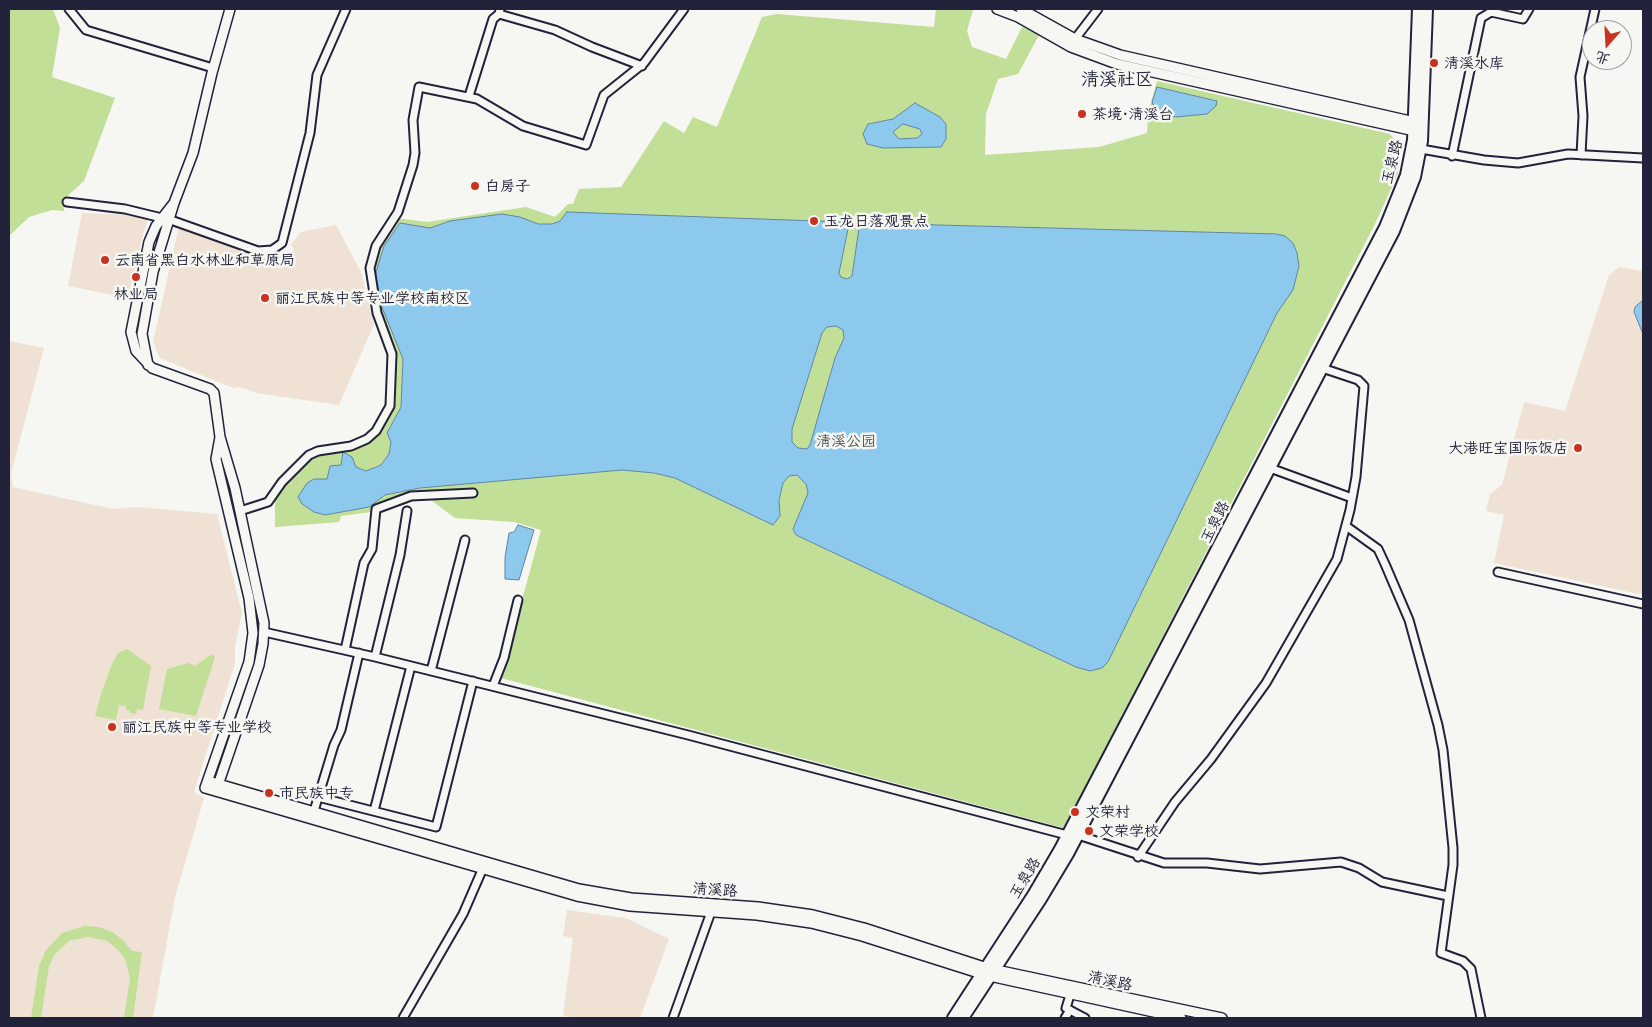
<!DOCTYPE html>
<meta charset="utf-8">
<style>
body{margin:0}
#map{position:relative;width:1652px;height:1027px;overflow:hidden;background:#f6f6f2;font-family:Mali,"LXGW WenKai TC",sans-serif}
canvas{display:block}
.frame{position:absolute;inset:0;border:10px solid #22223b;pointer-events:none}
.north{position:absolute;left:1582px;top:20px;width:50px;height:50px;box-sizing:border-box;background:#f6f6f2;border:1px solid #a1a1a9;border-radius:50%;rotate:199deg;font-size:14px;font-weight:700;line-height:20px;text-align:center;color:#22223b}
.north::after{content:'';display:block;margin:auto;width:18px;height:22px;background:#c8321e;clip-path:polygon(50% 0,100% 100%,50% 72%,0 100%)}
</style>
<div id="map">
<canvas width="1652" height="1027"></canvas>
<div class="frame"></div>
<div class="north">北</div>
</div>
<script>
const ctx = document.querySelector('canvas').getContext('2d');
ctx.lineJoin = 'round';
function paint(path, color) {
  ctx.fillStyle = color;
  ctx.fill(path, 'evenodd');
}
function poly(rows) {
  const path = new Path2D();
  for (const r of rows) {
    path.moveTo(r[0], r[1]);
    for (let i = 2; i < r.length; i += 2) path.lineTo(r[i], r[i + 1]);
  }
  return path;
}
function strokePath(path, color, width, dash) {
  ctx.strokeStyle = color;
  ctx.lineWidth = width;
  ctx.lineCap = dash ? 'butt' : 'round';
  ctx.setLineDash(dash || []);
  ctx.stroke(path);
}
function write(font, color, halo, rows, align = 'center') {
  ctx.font = font + ' Mali,"LXGW WenKai TC",sans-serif';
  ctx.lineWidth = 5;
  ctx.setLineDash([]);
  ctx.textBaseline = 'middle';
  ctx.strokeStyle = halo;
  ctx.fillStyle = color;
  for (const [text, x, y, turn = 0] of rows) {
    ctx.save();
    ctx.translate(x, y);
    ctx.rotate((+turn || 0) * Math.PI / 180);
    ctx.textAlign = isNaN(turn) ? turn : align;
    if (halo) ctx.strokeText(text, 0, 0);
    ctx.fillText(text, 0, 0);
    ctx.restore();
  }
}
const built = poly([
 [82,213,135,215,148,220,143,234,128,298,68,286],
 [336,225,361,272,374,324,339,405,256,393,240,387,233,388,160,358,153,342,179,226,281,263,294,250,291,244,301,232],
 [1619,267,1643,271,1643,595,1494,563,1504,515,1486,511,1490,494,1502,485,1524,402,1565,411,1609,275],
 [9,341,44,348,11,474,13,487,113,509,138,507,217,514,242,613,235,647,235,663,194,792,204,798,175,897,153,1018,9,1018],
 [567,910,626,918,669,939,640,1018,581,1018,563,1016,573,938,563,936]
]);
const green = poly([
 [9,9,53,9,60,28,52,77,115,98,84,181,64,199,64,211,52,210,29,217,9,236],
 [936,9,973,10,967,31,972,47,1006,59,1022,27,1039,35,1018,74,998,79,986,114,985,155,1099,147,1147,133,1148,113,1157,81,1390,134,1396,141,1399,154,1398,174,1375,224,1064,828,501,678,541,530,514,522,455,518,428,498,412,499,371,512,341,516,339,522,275,527,275,501,289,479,316,456,373,438,378,434,393,409,396,401,396,358,378,304,374,276,380,243,396,218,427,222,526,207,555,217,568,204,573,204,579,189,621,187,664,121,684,133,693,117,717,127,762,17,777,14,934,27],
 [127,649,151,666,143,710,137,709,136,714,130,713,130,711,126,710,126,706,119,705,116,720,95,716,101,694,112,664,118,653],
 [212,654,215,657,196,716,159,709,167,669,189,663,195,666],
 [84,926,99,927,112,932,123,940,132,951,142,952,133,1018,124,1018,130,978,125,959,117,949,107,941,88,937,69,941,55,954,49,966,41,1018,31,1018,39,966,46,950,62,933]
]);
const water = poly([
 [1157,87,1217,101,1216,106,1207,114,1176,117,1164,115,1155,109,1152,102,1157,87],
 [915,103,940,117,946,124,946,139,941,147,883,148,867,144,863,134,868,124,893,119,915,103],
 [903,124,920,129,922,134,917,138,899,139,893,132,903,124],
 [567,212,844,222,848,229,839,273,841,277,847,279,852,276,859,228,863,223,1276,234,1285,236,1293,243,1297,253,1299,266,1293,290,1277,313,1108,662,1102,668,1090,671,1076,667,796,535,793,529,808,493,806,484,797,475,789,476,783,483,779,500,780,516,773,525,675,478,654,473,622,470,420,488,385,495,369,507,325,515,314,512,302,504,298,497,307,483,314,479,327,479,330,466,341,465,343,452,352,457,356,467,366,471,381,465,389,454,391,442,387,433,401,407,403,359,377,295,376,272,384,246,400,223,430,228,450,221,502,214,520,217,538,224,552,224,560,221,567,212],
 [836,326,843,330,844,338,835,358,810,445,807,449,798,448,792,442,792,429,822,333,827,327,836,326],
 [1643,300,1643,334,1634,312,1635,307,1643,300],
 [518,525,534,530,519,580,505,579,505,557,509,533,514,532,518,525]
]);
const minor = poly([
 [69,9,86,30,213,68],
 [499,14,555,30,592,47,642,66],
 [1075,39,1098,9],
 [469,96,493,19,499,14,500,9],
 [1421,149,1484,160,1518,163,1568,154,1643,158],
 [1581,155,1583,116,1580,77,1595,9],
 [1452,156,1481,18,1491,12,1523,19,1529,9],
 [67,202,125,209,162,218],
 [168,219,258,251,272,250,282,243,310,133,317,75,346,9],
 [1270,468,1352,498],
 [240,511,268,502,282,482,309,455,318,451,351,446,367,439,376,431,390,406,392,354,377,313,370,268,376,246,398,212,413,165,415,153,413,120,419,87,477,99,523,126,586,145,604,95,644,63,684,9],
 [1346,526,1378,549,1385,564,1409,620,1438,725,1443,750,1453,848,1453,865,1441,953,1463,961,1471,969,1481,1018],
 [1498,572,1643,604],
 [264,632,375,657,688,735,1067,835],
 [345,650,364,563,372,549,376,509,411,496,473,493],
 [375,657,400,555,407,511],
 [431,671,465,540],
 [493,686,504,658,518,600],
 [318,797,436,827,473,681],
 [314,811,334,745,341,730,359,653],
 [374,811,411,666],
 [1078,835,1164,863,1207,863,1260,869,1341,862,1359,868,1382,882,1448,896],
 [1138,857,1175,802,1211,759,1266,683,1337,559,1350,510,1356,477,1364,386,1358,380,1322,368],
 [1070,995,1066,1008,1085,1018],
 [403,1018,463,914,483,868],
 [673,1018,711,912],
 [1065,1018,1070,1010]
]);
const tertiary = poly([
 [997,9,1018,17,1071,47,1117,64,1419,132],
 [1021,9,1075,39,1120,55,1419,123],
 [174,203,156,226,149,242,131,332,136,351,152,368,210,389,214,393,220,437,235,488,264,623,263,644,259,665,217,788],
 [148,365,142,334,153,272,174,203,193,153,212,73,230,9],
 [220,437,216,459,249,598,253,633,249,662,205,788,577,896,630,906,757,915,811,923,862,936,985,975,1181,1018],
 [208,781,579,889,631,898,758,907,813,915,864,928,987,968,1222,1018]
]);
const secondary = poly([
 [953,1018,1033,895,1060,849,1385,227,1406,175,1413,140,1418,9],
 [963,1018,1041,899,1068,854,1394,231,1415,177,1422,141,1427,9]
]);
const markers = [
 [1434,63,5,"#c8321e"],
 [1082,114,5,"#c8321e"],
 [475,186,5,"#c8321e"],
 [814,221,5,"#c8321e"],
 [105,260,5,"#c8321e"],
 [136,277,5,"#c8321e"],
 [265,298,5,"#c8321e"],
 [1578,448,5,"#c8321e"],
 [112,727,5,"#c8321e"],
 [269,793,5,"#c8321e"],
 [1075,812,5,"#c8321e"],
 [1089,831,5,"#c8321e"]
];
const poiNames = [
 ["清溪水库",1444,63],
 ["茶境·清溪台",1092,114],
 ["白房子",485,186],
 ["玉龙日落观景点",824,221],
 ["云南省黑白水林业和草原局",115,260],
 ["林业局",136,294,"center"],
 ["丽江民族中等专业学校南校区",275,298],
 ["大港旺宝国际饭店",1568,448,"right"],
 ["丽江民族中等专业学校",122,727],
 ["市民族中专",279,793],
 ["文荣村",1085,812],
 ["文荣学校",1099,831]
];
const streetNames = [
 ["玉泉路",1392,162,-76],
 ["玉泉路",1215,522,-63],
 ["玉泉路",1025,878,-59],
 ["清溪路",715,890,4],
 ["清溪路",1110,981,12]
];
const parkNames = [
 ["清溪公园",846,441]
];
const quarterNames = [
 ["清溪社区",1117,79]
];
paint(built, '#efe2d4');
paint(green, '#c1df97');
paint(water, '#8dc9ed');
strokePath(water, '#6286a6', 1);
strokePath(minor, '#22223b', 11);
strokePath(tertiary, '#22223b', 12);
strokePath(secondary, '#22223b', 14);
strokePath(minor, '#f6f6f2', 7);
strokePath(tertiary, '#f6f6f2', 9);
strokePath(secondary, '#f6f6f2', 10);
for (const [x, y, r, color] of markers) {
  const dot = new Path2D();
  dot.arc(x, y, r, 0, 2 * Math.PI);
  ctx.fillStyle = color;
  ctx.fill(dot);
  strokePath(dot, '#f6f6f2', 2);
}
write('15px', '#22223b', '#f6f6f2', poiNames, 'left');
write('15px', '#22223b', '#f6f6f2', streetNames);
write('15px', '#4a5152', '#f6f6f2', parkNames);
write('18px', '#22223b', '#f6f6f2', quarterNames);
</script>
